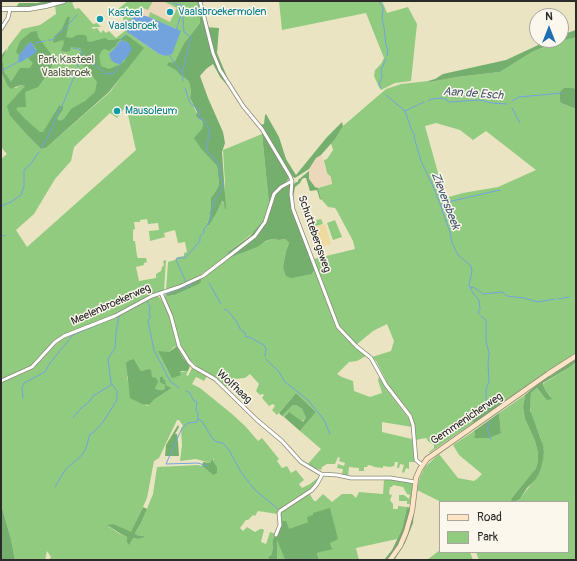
<!DOCTYPE html>
<style>
body{margin:0}
#map{position:relative;width:577px;height:561px;overflow:hidden;background:#ebe4c3;font-family:Pangolin,sans-serif}
canvas{display:block}
.frame{position:absolute;inset:0;border:2px solid #2b2b2b;pointer-events:none}
.legend{position:absolute;left:439px;top:501px;width:130px;height:52px;box-sizing:border-box;background:#fbf7ec;border:1px solid #a8a59f;margin:0;padding:5px 7px;list-style:none;font-size:12px;color:#2b2b2b}
.legend li{display:flex;align-items:center;gap:8px;height:20px}
.legend b{width:20px;border:1px solid #a8a59f}
.north{position:absolute;left:529px;top:8px;width:40px;height:40px;box-sizing:border-box;background:#fbf7ec;border:1px solid #a8a59f;border-radius:50%;rotate:0deg;font-size:11px;font-weight:700;line-height:16px;text-align:center;color:#2b2b2b}
.north::after{content:'';display:block;margin:auto;width:14px;height:18px;background:#1f6fb2;clip-path:polygon(50% 0,100% 100%,50% 72%,0 100%)}
</style>
<div id="map">
<canvas width="577" height="561"></canvas>
<div class="frame"></div>
<ul class="legend">
<li><b style="height:5px;background:#ffe4c6"></b>Road</li>
<li><b style="height:11px;background:#90cb7f"></b>Park</li>
</ul>
<div class="north">N</div>
</div>
<script>
const ctx = document.querySelector('canvas').getContext('2d');
ctx.lineJoin = 'round';
function paint(path, color) {
  ctx.fillStyle = color;
  ctx.fill(path, 'evenodd');
}
function poly(rows) {
  const path = new Path2D();
  for (const r of rows) {
    path.moveTo(r[0], r[1]);
    for (let i = 2; i < r.length; i += 2) path.lineTo(r[i], r[i + 1]);
  }
  return path;
}
function strokePath(path, color, width, dash) {
  ctx.strokeStyle = color;
  ctx.lineWidth = width;
  ctx.lineCap = dash ? 'butt' : 'round';
  ctx.setLineDash(dash || []);
  ctx.stroke(path);
}
function write(font, color, halo, rows, align = 'center') {
  ctx.font = font + ' Pangolin,sans-serif';
  ctx.lineWidth = 3;
  ctx.setLineDash([]);
  ctx.textBaseline = 'middle';
  ctx.strokeStyle = halo;
  ctx.fillStyle = color;
  for (const [text, x, y, turn = 0] of rows) {
    ctx.save();
    ctx.translate(x, y);
    ctx.rotate((+turn || 0) * Math.PI / 180);
    ctx.textAlign = isNaN(turn) ? turn : align;
    if (halo) ctx.strokeText(text, 0, 0);
    ctx.fillText(text, 0, 0);
    ctx.restore();
  }
}
const built = poly([
 [147,1,197,1,172,27,138,14],
 [320,155,324,160,327,173,331,177,332,184,316,188,312,184,309,179,309,169,316,158]
]);
const green = poly([
 [67,1,76,1,72,3,75,9,79,8,93,24,97,23,101,27,92,27,93,29,97,28,101,33,103,30,106,33,109,31,116,38,126,30,130,34,159,54,165,56,176,29,149,17,150,12,170,22,177,8,163,1,197,1,200,23,184,43,175,61,173,63,180,75,185,78,189,82,191,92,190,98,199,119,203,122,203,125,201,130,202,150,217,166,219,184,217,189,213,195,211,211,207,224,218,210,221,202,224,203,225,183,223,150,262,134,269,204,267,215,254,232,228,252,227,256,199,276,181,286,166,291,168,262,175,260,178,257,184,256,184,253,187,252,185,242,178,243,175,230,164,233,165,237,150,241,149,231,159,230,158,223,148,224,147,219,140,220,140,222,134,222,135,229,133,230,133,241,135,241,137,256,138,258,146,258,147,262,144,263,144,265,136,267,139,281,156,278,156,274,161,271,162,267,164,265,163,261,166,260,164,291,153,294,120,312,62,335,57,339,34,365,1,380,1,159,7,154,1,147,1,72,7,85,16,88,20,85,25,86,17,96,10,116,27,135,41,149,46,148,110,92,124,73,41,145,12,115,27,84,13,86,7,79,1,58,8,49,8,47,22,29,40,25,56,14,55,5],
 [126,106,136,150,27,247,16,230,34,214,55,179,71,161,74,147,110,113,117,118],
 [128,1,156,1,157,2,153,1,148,10,143,8,141,14,138,14,128,22,126,25,124,23,123,18,118,9],
 [279,1,382,1,387,13,408,7,417,24,411,81,395,83,381,90,379,87,374,76,375,70,381,64,384,58,366,13,282,30],
 [572,37,576,37,576,89,573,88,561,103,576,109,576,354,504,403,494,403,478,416,473,419,473,423,429,453,429,452,434,448,434,445,428,441,426,438,416,440,412,415,390,388,376,361,372,357,391,351,394,341,387,324,373,331,356,345,340,327,337,322,314,259,355,249,353,241,337,211,335,208,328,207,321,199,318,188,332,184,331,177,327,173,324,160,327,159,333,150,331,143,336,138,343,126,386,89,401,84,428,81,430,82,457,77,500,72,532,52],
 [436,123,460,130,473,140,486,131,536,170,498,187,463,193,445,198,425,126],
 [312,218,313,221,321,219,323,224,312,227,310,219],
 [335,220,342,237,333,240,327,223],
 [272,239,279,240,285,239,289,243,286,251,283,267,312,274,315,269,336,327,352,344,366,356,357,361,349,362,337,374,342,377,353,381,354,391,370,397,382,393,378,380,379,377,387,390,410,420,412,427,382,422,382,432,412,439,415,462,409,462,409,469,406,468,404,473,402,472,404,465,400,464,399,468,397,468,398,462,395,462,394,466,390,467,383,466,383,468,374,467,373,466,368,465,367,467,364,467,364,471,359,471,359,468,349,467,348,476,342,474,343,469,337,468,338,464,344,466,345,463,339,461,340,458,338,457,335,464,327,464,322,467,321,470,317,469,316,470,307,465,321,449,300,431,316,412,296,393,277,415,272,410,275,406,273,404,269,406,262,398,264,395,263,394,260,395,256,391,259,384,250,374,245,378,234,379,226,387,214,376,200,369,189,359,181,345,172,315,164,299,165,295,168,296,175,295,199,284,201,278,226,259],
 [157,296,160,298,168,312,177,344,190,366,183,358,177,346,174,347,169,352,180,372,188,371,186,375,188,376,192,368,207,376,204,381,196,377,192,384,200,388,232,414,246,427,258,441,262,438,279,459,277,461,282,468,287,466,291,473,296,470,304,480,299,484,302,488,310,484,319,477,320,478,313,487,283,507,279,511,278,514,258,511,255,516,253,515,248,520,246,520,240,528,243,531,247,527,255,532,260,529,263,529,264,530,261,542,266,544,270,532,276,534,272,548,272,554,268,557,269,560,49,560,51,557,47,551,45,560,15,560,11,539,1,504,1,382,30,370,36,365,61,339,109,320,149,298],
 [134,359,141,371,148,369,151,374,155,388,158,390,164,390,165,385,160,377,163,377,162,379,166,385,172,388,155,399,149,405,147,406,129,386,127,377],
 [177,420,179,420,183,426,181,429,182,445,180,461,196,459,210,463,213,458,214,459,213,475,202,466,198,465,157,467,153,494,141,523,135,533,136,535,144,536,138,539,133,538,127,542,127,537,120,534,108,526,114,524,131,533,147,498,154,461,159,458],
 [576,362,576,560,479,560,476,552,568,552,568,502,514,502,520,499,540,472,544,452,541,439,531,415,530,406,531,393,537,388,540,392,551,397,546,391,543,385,544,383,570,367],
 [525,395,523,407,525,419,535,441,538,453,538,461,536,468,511,499,514,502,441,502,417,490,420,477,425,467,439,454,458,478,474,481,477,479,482,474,459,455,453,445,474,431,474,435,501,433,499,413],
 [293,405,296,405,302,409,306,414,306,417,302,422,288,413,284,417,282,416],
 [384,479,401,480,411,483,413,485,410,504,407,504,407,501,399,501,399,495,404,495,409,499,410,495,407,494,403,487,393,485,392,487,390,487,389,494,392,495,390,500,393,504,393,509,398,509,398,506,407,507,402,529,397,539,356,548,359,560,319,560,317,553,333,548,330,543,332,515,313,515,308,522,289,530,281,521,280,513,282,511,309,493,314,501,316,501,323,494,332,502,342,494,352,494,356,498,359,492,383,494],
 [277,539,279,544,285,560,277,560],
 [440,550,440,552,470,552,473,560,427,560]
]);
const forest = poly([
 [47,1,61,1,36,7,15,8,19,3,37,3],
 [197,1,199,1,205,27,219,28,217,53,230,84,227,85,220,77,213,64,206,69,200,76,208,98,223,132,225,143,222,152,226,209,225,209,224,203,222,201,218,210,209,225,207,225,211,211,211,198,217,189,219,184,217,166,202,150,194,138,201,130,203,125,203,122,196,116,197,112,190,98,191,92,189,82,185,78,180,75,176,70,167,65,169,62,172,63,175,61,184,43,200,23],
 [67,17,70,17,66,37,72,38,77,35,84,35,87,37,87,41,90,42,105,38,108,40,113,40,120,39,127,35,144,48,109,92,46,148,41,149,27,135,10,116,7,106,25,86,20,85,11,89,7,85,1,72,1,56,8,47,2,59,5,73,11,82,20,68,30,68,33,63,28,58,37,50,31,42,28,44,19,55,16,52,20,41,31,32,37,31,38,37,51,54,53,63,50,71,38,87,25,92,26,107,18,107,16,109,25,119,40,132,43,132,59,106,63,106,63,109,57,118,59,121,64,119,71,109,85,101,95,92,97,82,87,68,74,61,78,54,82,52,80,48,71,47,70,51,66,52,61,51,64,43,63,40,53,43,54,37,62,29],
 [120,40,128,42,125,61,119,65,109,69,101,66,99,56,102,50,105,49,109,51,116,46,117,43],
 [576,30,576,37,557,42,532,52,500,72,457,77,430,82,428,81,435,79,443,74,506,60,549,40,561,40,561,35],
 [564,88,573,88,576,89,576,109,561,103,560,100,560,92],
 [266,114,279,137,286,159,296,175,327,137,342,122,343,126,336,138,321,155,316,158,309,169,295,178,293,177,260,125,264,124,265,115],
 [263,132,290,178,273,194,269,204,262,134],
 [309,171,309,179,315,187,318,188,321,199,320,200,317,190,310,191,306,178,304,178,302,179,300,183,295,187,293,198,292,191,294,184,296,182,298,182,298,180],
 [290,184,290,198,291,205,315,269,312,274,291,278,286,276,283,267,286,251,289,243,285,239,279,240,272,239,266,241,257,247,226,259,228,252,250,236,261,223,267,215,275,193,283,186],
 [201,278,201,282,199,284,175,295,168,296,165,295,188,285],
 [177,346,183,358,190,366,188,371,181,371,180,372,181,375,172,378,158,351,169,352],
 [134,359,141,371,148,369,151,370,152,377,156,378,158,382,155,388,158,390,164,390,165,385,160,382,160,377,163,377,163,379,165,380,166,385,172,388,155,399,149,405,142,404,130,398,126,363,128,361],
 [576,359,576,362,570,367,543,383,543,385,546,391,552,399,547,400,537,388,531,393,530,410,543,445,544,452,543,460,540,472,535,480,527,488,520,499,514,502,512,502,511,499,536,468,538,461,538,453,535,441,525,419,523,407,525,395,538,384],
 [296,393,316,412,300,431,284,417,289,412,303,422,306,417,302,409,296,405,293,405,282,416,279,413],
 [494,403,504,403,473,423,473,419,478,416],
 [499,413,501,433,489,438,475,438,474,431],
 [178,425,179,427,175,434,177,434,178,442,179,456,165,456,166,445],
 [213,458,214,463,217,467,217,473,213,475,202,466,203,462,210,463],
 [1,504,11,539,15,560,1,560],
 [143,507,147,509,141,523,135,533,136,535,144,536,144,537,138,539,133,538,129,545,127,542,127,537,121,534,107,525,114,524,131,532],
 [407,507,410,508,407,525,398,546,388,560,384,560,392,550,402,529],
 [330,508,338,539,330,543,333,549,317,553,319,560,285,560,277,540,277,560,269,560,268,557,272,554,273,540,281,521,286,521,289,529,308,522,307,517,313,515,313,513],
 [414,512,413,523,405,543,395,559,393,560,401,547,406,536]
]);
const sand = poly([
 [325,224,331,244,321,247,315,227]
]);
const water = poly([
 [138,14,149,17,181,31,172,54,165,56,159,54,127,32,126,27,128,22],
 [121,41,128,42,132,49,128,56,120,64,115,63,111,60,109,54,117,46,118,43],
 [31,42,37,52,21,62,18,62,19,55,28,44]
]);
const stream = poly([
 [172,1,175,4,181,5,183,9,176,30],
 [379,1,383,8,382,19,384,27,386,45,388,50,387,56],
 [182,16,183,19,184,32,191,37,182,74,183,81],
 [48,40,53,40,69,24,77,15],
 [122,41,121,39,126,35],
 [33,45,36,43,45,41],
 [73,48,78,49],
 [79,49,84,56],
 [169,55,182,73],
 [86,58,106,74,114,73,122,62],
 [78,63,78,67],
 [1,71,18,62],
 [185,88,190,103,200,111,200,113,198,116,199,119,203,119,210,130,206,150,220,165,220,175,223,184,220,193,213,203,213,208,210,212,211,218,208,224,204,229,204,233,200,236,200,241,187,256,184,258,177,258,176,260,186,282],
 [381,88,379,84,382,77,381,70,386,59],
 [386,95,405,111,412,131,415,135,414,137,421,161,436,193,450,232,452,243,458,255,471,266,472,271,469,285,473,293,479,300,480,309,478,312,479,314],
 [428,101,432,99,444,98,449,102,480,100,492,103,507,104],
 [512,101,519,97,562,93],
 [512,108,520,123],
 [405,111,424,102],
 [41,148,49,135,56,117,63,104,77,69],
 [441,204,445,205,452,201,500,190],
 [1,206,11,202,21,195,24,186,24,170,30,165,39,152],
 [1,235,5,236],
 [209,283,221,304],
 [470,287,475,288,483,294,502,292,507,296,524,298,538,302,555,299],
 [166,294,188,286,201,278],
 [558,299,569,297],
 [147,301,150,307,149,315,151,316,148,321,154,350,170,381,179,388],
 [224,309,228,311,237,322,240,329,245,333,246,337,249,337,264,345,266,349,265,356],
 [481,316,486,320,486,341,489,353,488,364,489,382,486,389,486,411],
 [116,317,136,306],
 [266,359,279,372,285,382,308,400,324,420,330,434],
 [186,391,189,392,194,401,197,402,196,410,198,413,198,419,202,421,212,438,217,442,223,443,229,450,241,472,255,490,278,509],
 [23,398,22,387,24,383,45,372,50,363,73,335,113,318],
 [73,418,81,408,89,402,93,396,111,385],
 [198,419,197,422,188,423,182,428,166,464,198,463,207,466],
 [490,422,487,429,491,440],
 [55,487,65,470,82,455,86,448,90,434,93,433,103,422,117,400,117,391,111,383,108,359,115,348,116,333,119,316]
]);
const minor = poly([
 [200,1,213,53,220,70,243,106,262,129,290,176,292,181,291,194,293,209,338,327,356,346,371,358,386,385,410,416,413,425,416,460,422,465],
 [1,29,8,18,10,9],
 [161,293,171,316,179,346,189,362,194,367,215,379,257,420,282,441,301,462,321,474,337,475,351,478,391,478,415,482],
 [1,381,32,367,55,342,64,336,115,316,152,296,179,287,203,276,255,236,265,222,274,194,281,187,292,181],
 [276,535,280,525,279,513,280,511,312,490,317,484,322,475]
]);
const tertiary = poly([
 [1,9,29,9,46,6,64,1]
]);
const secondary = poly([
 [390,560,400,546,406,532,412,511,416,478,420,469,427,459,548,374,576,356]
]);
const markers = [
 [170,12,4,"#0f9aa8"],
 [100,19,4,"#0f9aa8"],
 [117,111,4,"#0f9aa8"]
];
const cultureNames = [
 ["Vaalsbroekermolen",178,12],
 ["Kasteel",108,13],
 ["Vaalsbroek",108,26],
 ["Mausoleum",125,111]
];
const parkNames = [
 ["Park Kasteel",66,60],
 ["Vaalsbroek",66,73]
];
const streetNames = [
 ["Schuttebergsweg",314,234,71],
 ["Meelenbroekerweg",111,305,-24],
 ["Wolfhaag",234,387,43],
 ["Gemmenicherweg",467,419,-34]
];
const waterNames = [
 ["Aan de Esch",473,94,4],
 ["Zieversbeek",445,201,69]
];
paint(built, '#ebd8ba');
paint(green, '#90cb7f');
paint(forest, '#74af6e');
paint(sand, '#eeda9e');
paint(water, '#73a3dd');
strokePath(stream, '#73a3dd', 1);
strokePath(minor, '#8b8877', 4.5);
strokePath(tertiary, '#8b8877', 5.5);
strokePath(secondary, '#8b8877', 6);
strokePath(minor, '#fff', 3);
strokePath(tertiary, '#fff', 4);
strokePath(secondary, '#ffe4c6', 4.5);
for (const [x, y, r, color] of markers) {
  const dot = new Path2D();
  dot.arc(x, y, r, 0, 2 * Math.PI);
  ctx.fillStyle = color;
  ctx.fill(dot);
  strokePath(dot, '#fbf7ec', 1.5);
}
write('11px', '#0d838f', '#fbf7ec', cultureNames, 'left');
write('11px', '#495b44', '#fbf7ec', parkNames);
write('11px', '#2b2b2b', '#fbf7ec', streetNames);
write('italic 12px', '#485b72', '#fbf7ec', waterNames);
</script>
